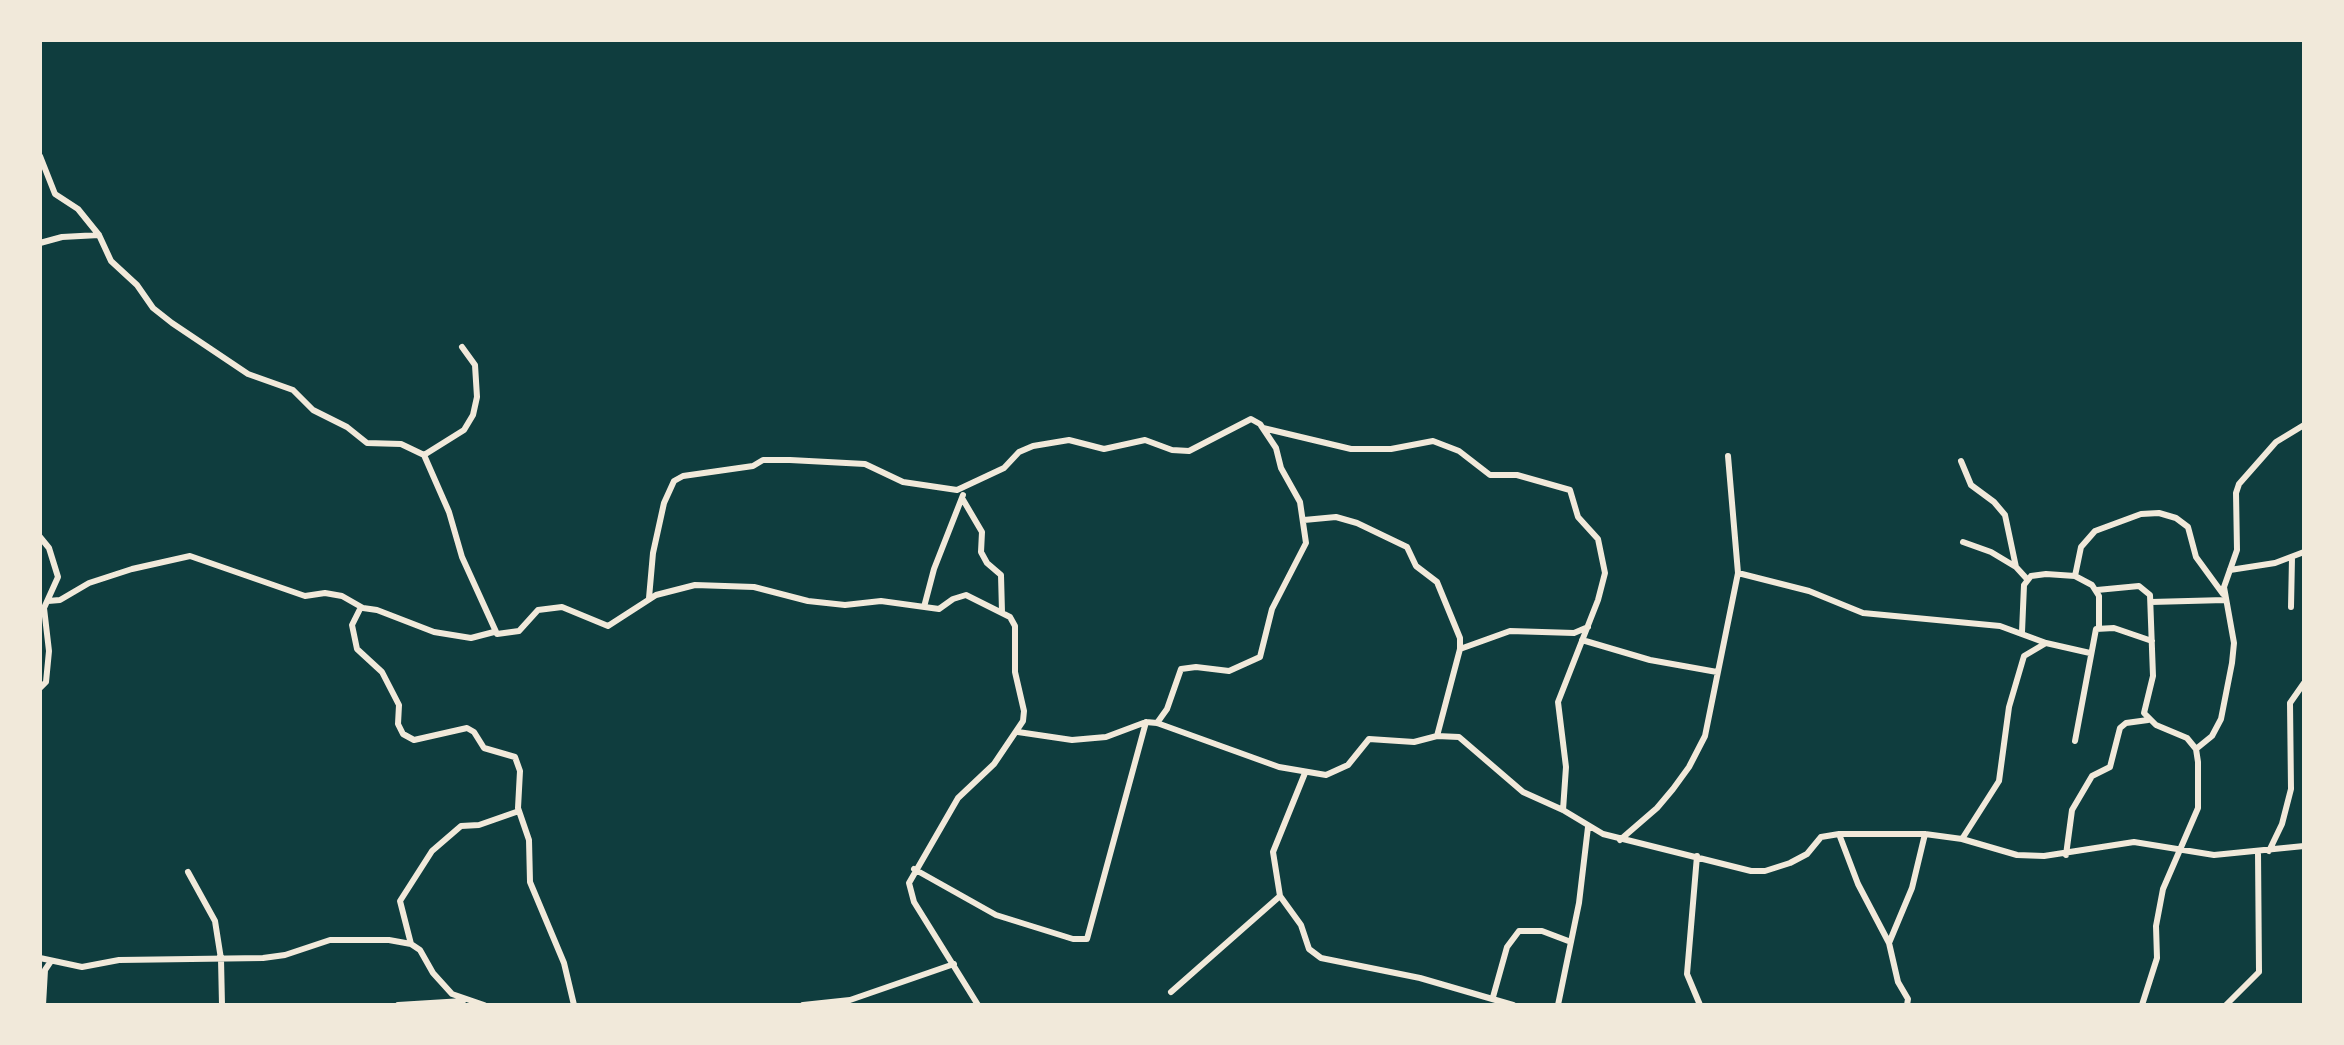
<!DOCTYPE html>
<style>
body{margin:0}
#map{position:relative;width:2344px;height:1045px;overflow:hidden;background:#0f3d3e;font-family:"Open Sans",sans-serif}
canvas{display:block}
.frame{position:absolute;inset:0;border:42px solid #f1e9da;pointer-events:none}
</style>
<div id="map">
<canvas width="2344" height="1045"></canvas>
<div class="frame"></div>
</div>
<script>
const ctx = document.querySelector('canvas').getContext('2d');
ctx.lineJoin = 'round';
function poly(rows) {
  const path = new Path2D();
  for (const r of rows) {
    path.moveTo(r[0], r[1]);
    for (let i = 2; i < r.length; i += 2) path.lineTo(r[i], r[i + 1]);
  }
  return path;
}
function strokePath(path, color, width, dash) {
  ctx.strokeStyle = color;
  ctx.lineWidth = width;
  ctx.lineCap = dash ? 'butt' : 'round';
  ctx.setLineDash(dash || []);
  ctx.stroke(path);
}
const minor = poly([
 [40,156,55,194,78,209,99,235,111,261,137,285,153,308,172,323,248,374,293,390,313,410,347,427,367,443,401,444,424,455,449,512,462,557,497,634,519,631,538,610,562,607,608,626,656,595,695,585,754,587,808,601,845,605,881,601,939,609,953,599,966,595,1010,617,1015,626,1015,672,1024,711,1023,721,994,764,958,798,909,883,914,902,978,1005],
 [40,243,62,237,99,235],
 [1263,428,1351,449,1391,449,1433,441,1459,451,1490,475,1517,475,1570,490,1578,517,1598,539,1605,573,1598,600,1558,702,1566,767,1563,810],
 [424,455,464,430,473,415,477,397,475,365,462,347],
 [1961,461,1971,485,1994,502,2005,515,2016,567],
 [962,498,982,532,981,552,987,563,1001,575,1002,612],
 [1304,520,1336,517,1357,523,1407,547,1416,566,1437,582,1460,638,1460,649,1437,736],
 [40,537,49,548,58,577,44,608,49,651,46,682,40,688],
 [1963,542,1991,552,2016,567,2027,579],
 [2230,570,2275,563,2304,552],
 [1738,573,1809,591,1863,613,2000,626,2046,643],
 [2075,576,2081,547,2095,531,2141,514,2159,513,2176,518,2188,527,2196,557,2223,594],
 [2097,590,2139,586,2150,595,2153,676,2144,713,2156,725,2187,738,2196,749,2198,762,2198,808,2163,889,2156,926,2157,958,2142,1005],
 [649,598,653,553,664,503,674,481,683,476,753,466,763,460,790,460,865,464,903,482,957,490,1004,468,1019,452,1033,446,1069,440,1104,449,1145,440,1172,450,1189,451,1251,419,1260,424,1276,448,1281,468,1300,502,1306,543,1272,609,1260,657,1229,671,1196,667,1181,669,1167,709,1157,723],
 [48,601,60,600,89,583,132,569,190,556,305,596,325,593,342,596,363,608,377,610,434,632,471,638,494,632],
 [2151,602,2225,600],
 [361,607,352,625,357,649,382,672,399,705,398,724,403,734,414,740,467,728,474,732,484,748,515,757,520,771,518,808,529,840,530,882,564,963,574,1005],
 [924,607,934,569,963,495],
 [2291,607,2292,558],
 [2022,632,2024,585,2031,576,2046,574,2075,576,2092,585,2099,596,2099,627],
 [1582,640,1650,660,1717,672],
 [1460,649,1510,631,1574,633,1588,627],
 [1018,732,1072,740,1106,737,1146,722,1157,723,1279,767,1326,775,1348,765,1369,739,1414,742,1437,736,1459,737,1523,792,1563,810,1603,834,1751,871,1765,871,1790,863,1807,854,1821,837,1839,834,1925,834,1962,839,2017,855,2044,856,2134,842,2214,855,2304,846],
 [2075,741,2096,629,2114,628,2152,641],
 [2196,749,2212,736,2221,719,2232,663,2234,643,2224,587,2237,550,2236,493,2239,484,2276,442,2304,425],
 [1839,834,1858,884,1889,943,1898,982,1908,999,1907,1005],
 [1962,839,1999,781,2009,707,2024,656,2046,643,2090,653],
 [1620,840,1657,808,1673,789,1689,767,1705,736,1738,573,1728,456],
 [2269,851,2282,824,2291,789,2290,703,2304,683],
 [2066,855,2072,810,2092,776,2110,767,2120,728,2126,723,2148,720],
 [1697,856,1687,974,1700,1005],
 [914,869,996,915,1073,939,1087,939,1146,722],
 [188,872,215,921,221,959,222,1005],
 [1280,896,1301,925,1309,949,1321,958,1420,978,1513,1005],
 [1889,943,1912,888,1925,834],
 [411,944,400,901,432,851,461,826,479,825,519,811],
 [40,958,82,967,119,960,263,958,285,955,330,940,389,940,411,944,420,950,433,973,452,994,484,1005],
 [1171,992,1280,896,1273,852,1305,773],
 [1493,997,1507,947,1519,931,1542,931,1571,942],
 [43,1005,45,970,51,961],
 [398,1005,463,1001],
 [803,1005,850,1000,954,964],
 [1558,1005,1579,903,1588,827],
 [2226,1005,2259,972,2258,852]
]);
strokePath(minor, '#f1e9da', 6);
</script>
